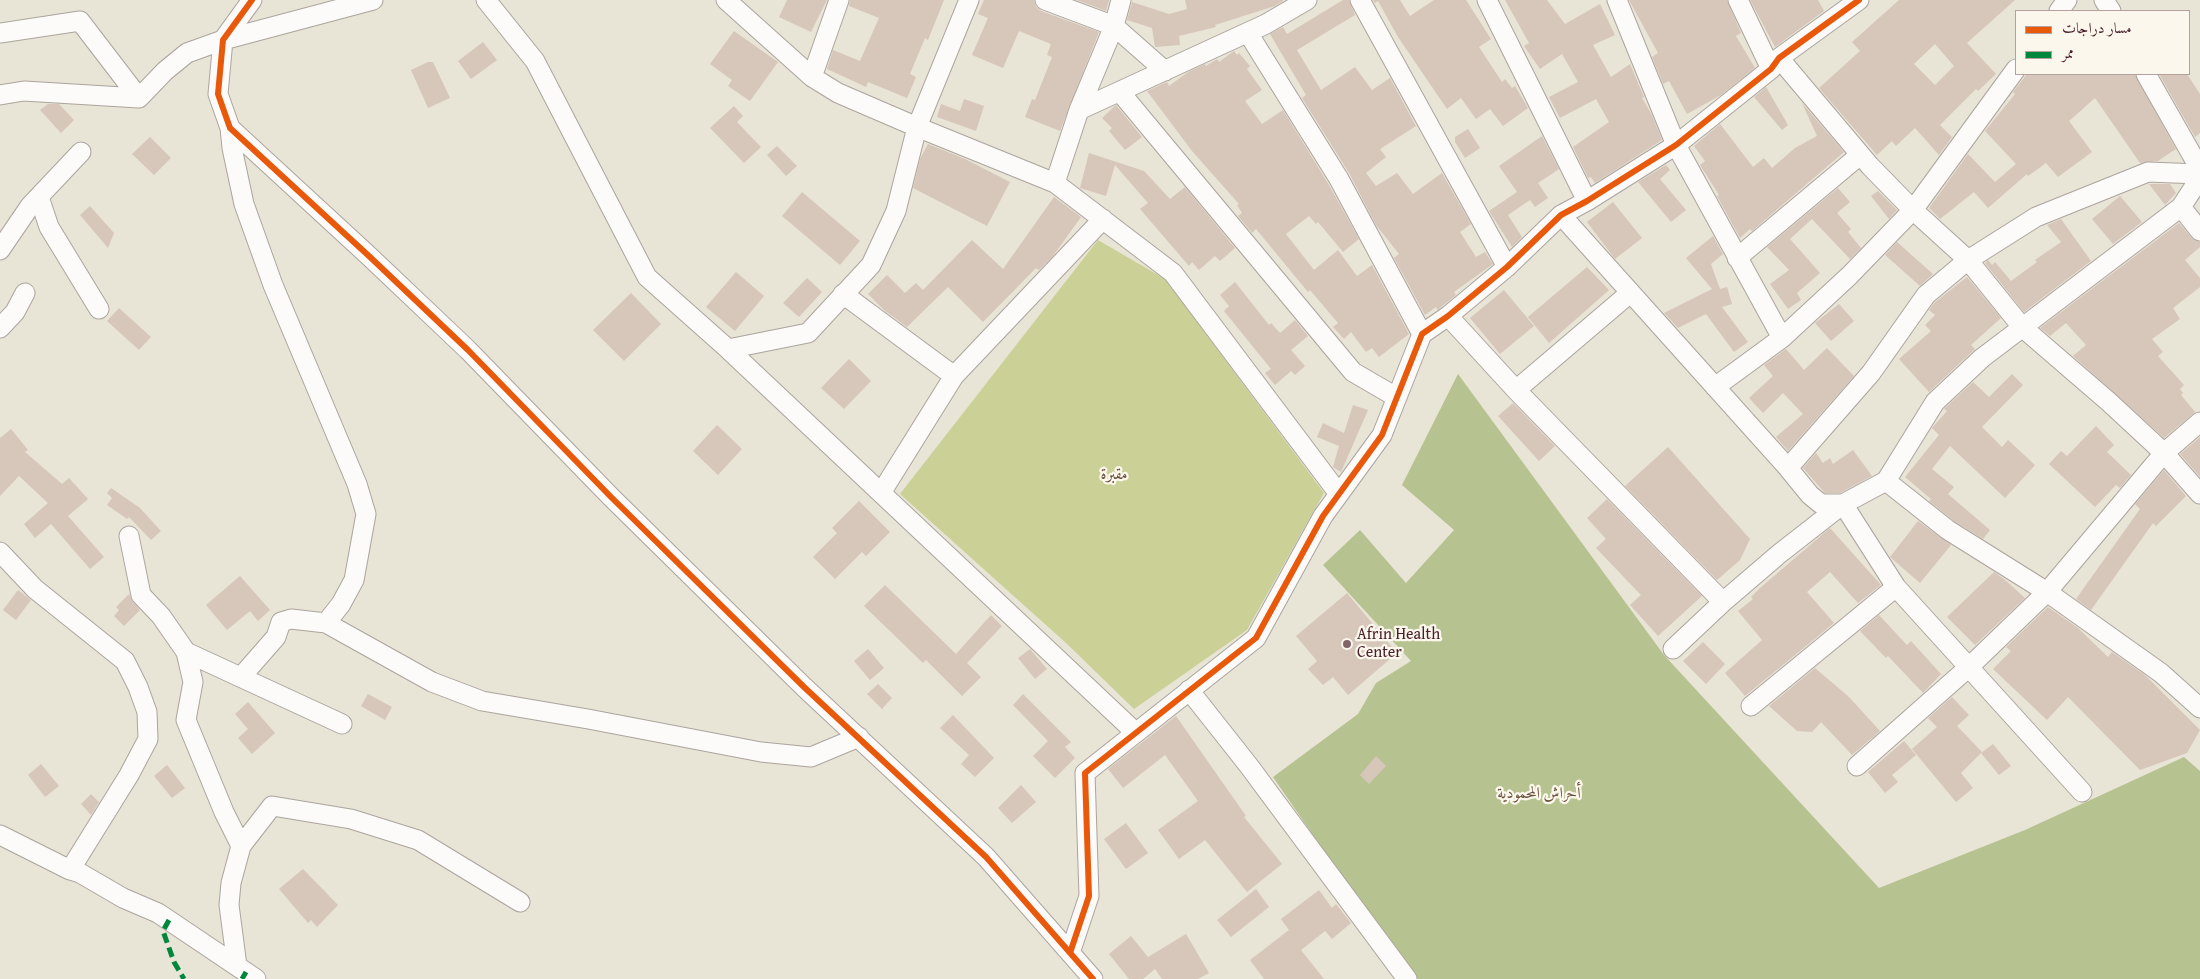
<!DOCTYPE html>
<meta charset="utf-8">
<style>
body{margin:0}
#map{position:relative;width:2200px;height:979px;overflow:hidden;background:#e8e4d6;font-family:"Gentium Book Plus",Amiri,serif}
canvas{display:block}
.legend{position:absolute;left:2015px;top:10px;width:175px;height:65px;box-sizing:border-box;background:#fbf7ec;border:1px solid #b4a19f;margin:0;padding:6px 9px;list-style:none;font-size:15px;color:#4a1f2b}
.legend li{display:flex;align-items:center;gap:10px;height:25px}
.legend b{width:25px;border:1px solid #b4a19f}
</style>
<div id="map">
<canvas width="2200" height="979"></canvas>
<ul class="legend">
<li><b style="height:6px;background:#e8590c"></b>مسار دراجات</li>
<li><b style="height:6px;background:#00873e"></b>ممر</li>
</ul>
</div>
<script>
const ctx = document.querySelector('canvas').getContext('2d');
ctx.lineJoin = 'round';
function paint(path, color) {
  ctx.fillStyle = color;
  ctx.fill(path, 'evenodd');
}
function poly(rows) {
  const path = new Path2D();
  for (const r of rows) {
    path.moveTo(r[0], r[1]);
    for (let i = 2; i < r.length; i += 2) path.lineTo(r[i], r[i + 1]);
  }
  return path;
}
function strokePath(path, color, width, dash) {
  ctx.strokeStyle = color;
  ctx.lineWidth = width;
  ctx.lineCap = dash ? 'butt' : 'round';
  ctx.setLineDash(dash || []);
  ctx.stroke(path);
}
function write(font, color, halo, rows, align = 'center') {
  ctx.font = font + ' "Gentium Book Plus",Amiri,serif';
  ctx.lineWidth = 4.5;
  ctx.setLineDash([]);
  ctx.textBaseline = 'middle';
  ctx.strokeStyle = halo;
  ctx.fillStyle = color;
  for (const [text, x, y, turn = 0] of rows) {
    ctx.save();
    ctx.translate(x, y);
    ctx.rotate((+turn || 0) * Math.PI / 180);
    ctx.textAlign = isNaN(turn) ? turn : align;
    if (halo) ctx.strokeText(text, 0, 0);
    ctx.fillText(text, 0, 0);
    ctx.restore();
  }
}
const green = poly([
 [1098,240,1165,279,1324,493,1247,630,1134,709,1066,643,900,494]
]);
const forest = poly([
 [1458,374,1664,655,1879,888,2025,830,2184,757,2200,771,2200,979,1418,979,1368,915,1273,777,1358,714,1376,683,1411,661,1323,565,1360,530,1406,583,1454,530,1402,485]
]);
const building = poly([
 [787,0,827,0,811,32,779,17],
 [850,0,944,0,928,40,925,38,910,74,916,77,907,98,868,82,866,87,827,69,833,50,860,61,879,18,849,6],
 [984,0,1034,0,1036,7,1041,11,1099,32,1060,131,1025,117,1032,99,1035,100,1052,57,1047,55,1051,44,1019,31,1003,68,972,55,988,18,978,14],
 [1077,0,1109,0,1106,11],
 [1185,0,1283,0,1283,1,1275,6,1215,25,1216,27,1179,36,1180,45,1155,47,1152,28,1127,20,1132,2,1169,14,1187,9],
 [1343,0,1349,0,1355,15,1297,50,1321,90,1355,67,1372,90,1390,78,1416,126,1380,149,1386,157,1366,173,1376,186,1397,173,1413,194,1442,173,1471,224,1460,232,1476,257,1485,252,1493,264,1454,292,1456,295,1441,307,1438,310,1436,307,1425,315,1394,258,1399,254,1376,225,1349,173,1302,98,1306,95,1270,34,1283,27,1287,34],
 [1373,0,1400,0,1410,16,1434,0,1466,0,1491,39,1479,47,1502,82,1505,79,1512,88,1515,86,1528,108,1503,126,1490,109,1476,119,1461,98,1447,109,1398,37,1378,1,1375,3],
 [1505,0,1547,0,1565,24,1600,4,1615,35,1593,45,1611,77,1630,64,1644,97,1642,98,1652,115,1662,140,1595,183,1591,177,1588,178,1573,147,1609,122,1596,99,1560,118,1549,97,1578,82,1562,54,1540,69,1524,46,1529,43],
 [1629,0,1727,0,1741,33,1736,36,1755,68,1721,95,1687,114,1669,81,1663,84,1652,57,1658,53],
 [1750,0,1818,0,1824,11,1775,47],
 [1899,0,2015,0,1967,43,1996,74,1978,91,1976,89,1940,125,1952,137,1939,155,1915,128,1896,146,1892,141,1877,155,1819,88,1860,51,1852,42],
 [1935,44,1954,66,1935,85,1914,64],
 [734,31,778,62,750,101,728,86,732,80,710,64],
 [483,42,497,60,471,79,458,61],
 [1234,51,1237,55,1239,53,1250,66,1247,69,1262,90,1245,101,1262,124,1283,110,1329,185,1359,239,1343,252,1318,222,1316,224,1309,216,1286,234,1314,270,1338,250,1357,276,1372,265,1409,334,1379,357,1372,348,1366,352,1351,332,1344,339,1333,327,1338,323,1310,290,1308,292,1256,229,1252,233,1238,216,1242,213,1237,205,1239,204,1192,151,1147,91,1167,82,1169,86,1188,72,1205,64,1206,66,1217,59,1219,62],
 [428,62,433,62,450,98,428,108,411,70],
 [2027,74,2135,74,2176,149,2158,161,2140,163,2095,98,2069,121,2092,152,2058,177,2046,163,2028,176,2027,174,1988,208,1974,192,1940,219,1929,208,1968,154,1995,182,2016,164,1985,131,2015,94,2013,92],
 [2159,74,2187,74,2200,94,2200,133,2195,137],
 [1766,87,1788,125,1782,130,1754,97],
 [964,99,984,106,976,131,937,117,941,104,960,111],
 [1802,103,1844,152,1752,231,1750,229,1740,238,1717,196,1719,195,1700,165,1705,161,1694,146,1720,124,1753,167,1764,158,1772,168,1795,148,1817,136],
 [48,104,59,104,74,120,61,133,40,110],
 [1116,105,1142,137,1125,150,1109,131,1112,128,1102,118],
 [734,106,743,116,737,122,761,147,744,163,710,128],
 [1468,129,1480,148,1465,158,1455,142,1455,137],
 [1542,136,1559,169,1538,183,1548,198,1535,207,1530,200,1508,215,1522,237,1512,247,1489,211,1517,192,1499,166],
 [150,137,171,158,154,175,132,154],
 [928,144,965,159,1010,182,987,226,913,188,920,159],
 [777,146,797,166,786,176,767,155],
 [1089,153,1144,171,1170,199,1185,187,1235,248,1220,261,1215,256,1199,270,1192,262,1189,266,1140,209,1148,203,1115,165,1106,196,1080,188],
 [1666,165,1670,170,1660,179,1686,210,1671,222,1638,182],
 [2149,184,2170,184,2176,193,2165,205],
 [1838,188,1850,202,1837,213,1851,229,1848,232,1861,248,1850,259,1812,219,1790,239,1820,273,1797,293,1801,300,1788,309,1770,284,1789,270,1767,247],
 [1878,191,1897,210,1889,219,1871,196],
 [802,192,860,241,840,265,782,216],
 [2120,196,2142,222,2113,244,2092,219],
 [1054,197,1081,217,1053,256,1039,270,1036,268,983,322,948,287,907,327,884,310,868,294,887,275,905,293,916,283,923,290,972,240,1003,269],
 [1613,202,1642,238,1615,259,1587,222],
 [90,206,114,233,108,248,80,215],
 [2061,219,2091,261,2024,312,1985,263,1988,260,1992,265,1995,262,2011,281,2037,262,2035,260,2061,242,2047,225],
 [2179,223,2192,238,2200,242,2200,247,2185,260,2200,278,2200,287,2173,308,2180,319,2152,339,2163,352,2158,356,2184,385,2180,389,2183,393,2181,395,2195,412,2164,438,2073,356,2086,345,2066,323,2050,336,2040,328],
 [1713,236,1723,254,1711,264,1720,289,1727,287,1732,304,1722,307,1748,342,1734,352,1706,314,1678,328,1664,313,1712,289,1686,258],
 [1897,242,1933,274,1920,286,1885,255],
 [1587,267,1609,290,1549,343,1528,317],
 [736,272,764,296,735,331,706,307],
 [1967,277,2001,318,1971,345,1975,349,1929,392,1899,359,1931,331,1925,325,1935,315,1929,310,1934,303],
 [807,278,822,292,799,317,783,303],
 [1235,282,1269,325,1271,323,1280,333,1295,320,1308,336,1291,350,1305,366,1295,375,1291,371,1275,385,1265,373,1271,369,1224,311,1229,306,1220,295],
 [1504,290,1534,326,1500,354,1470,318],
 [631,293,661,324,624,361,593,330],
 [1839,304,1854,321,1831,341,1815,323],
 [119,308,151,337,139,350,107,321],
 [1827,348,1854,376,1788,451,1776,437,1803,414,1783,393,1763,413,1749,398,1773,376,1764,365,1786,349,1804,370],
 [849,359,871,381,844,409,821,388],
 [2012,374,2023,385,1982,427,2002,447,2008,440,2035,465,2005,498,1950,446,1932,469,1954,487,1948,494,1990,530,1983,539,1954,521,1929,501,1931,499,1905,477,1939,435,1932,428,1947,411,1944,409,1973,382,1989,397],
 [1513,403,1555,446,1539,461,1498,416],
 [1353,405,1368,410,1341,472,1333,467,1339,446,1317,437,1323,423,1344,433],
 [717,425,742,449,718,475,693,451],
 [2096,426,2114,445,2107,452,2131,475,2120,488,2116,485,2095,507,2049,464,2061,451,2067,456],
 [11,429,28,450,25,452,62,484,69,478,88,499,68,516,104,557,90,569,51,524,35,538,24,524,48,503,19,476,0,496,0,438],
 [2200,437,2200,477,2180,454],
 [1668,447,1750,539,1740,560,1717,580,1625,486],
 [1853,450,1872,476,1840,493,1825,493,1803,468,1816,453,1823,463,1830,458,1833,464],
 [2164,470,2186,496,2156,526,2153,523,2091,610,2076,599,2140,509,2135,504],
 [111,488,140,508,161,531,151,540,129,517,127,519,107,505,112,498,107,493],
 [1607,499,1702,596,1658,636,1630,605,1641,595,1596,548,1606,539,1587,518],
 [859,501,890,532,866,556,862,552,835,579,813,557,837,533,832,528],
 [1918,521,1951,545,1920,583,1890,557],
 [1830,528,1881,585,1858,603,1830,572,1807,592,1834,623,1745,696,1725,673,1762,640,1738,611,1753,599,1751,597,1760,588],
 [1994,572,2004,579,2025,598,1975,645,1947,617],
 [240,576,270,610,258,621,250,611,227,630,206,605],
 [885,585,956,654,991,615,1002,626,967,663,981,677,962,696,926,660,923,663,864,606],
 [18,590,31,600,16,620,3,610],
 [1347,593,1397,653,1348,695,1333,677,1323,685,1308,669,1317,661,1296,636],
 [129,594,133,602,140,610,124,626,114,616,119,610,116,607],
 [2048,607,2078,628,2108,657,2112,652,2145,675,2200,730,2187,753,2140,770,2068,697,2047,720,1993,669,2011,651,2006,647],
 [1879,615,1907,645,1911,641,1941,674,1923,693,1888,656,1886,658,1860,631],
 [1703,642,1725,664,1706,684,1683,661],
 [868,649,884,668,870,680,854,661],
 [1030,649,1047,669,1035,679,1018,658],
 [1815,668,1849,697,1880,731,1852,755,1821,722,1812,732,1797,731,1769,706],
 [878,684,892,698,882,709,867,694],
 [368,694,392,707,385,720,361,706],
 [1023,694,1071,742,1065,747,1075,758,1055,778,1033,756,1048,741,1013,705],
 [1952,697,1969,715,1957,726,1982,752,1961,773,1973,788,1956,802,1912,749,1937,727,1928,718],
 [248,702,275,733,252,754,238,738,248,729,235,714],
 [953,715,994,758,975,777,961,764,969,755,940,728],
 [1176,716,1246,816,1244,817,1282,864,1247,892,1205,840,1179,859,1158,830,1198,801,1165,755,1123,788,1108,769],
 [1904,741,1916,755,1892,775,1898,782,1885,793,1868,772],
 [1993,744,2011,766,1999,775,1981,753],
 [1376,756,1386,766,1369,784,1360,775],
 [41,764,59,786,45,797,28,775],
 [167,765,185,788,172,798,154,776],
 [1021,785,1036,802,1012,823,998,808],
 [91,794,99,802,91,815,81,804],
 [1126,823,1148,853,1126,869,1104,839],
 [303,869,338,905,317,927,311,920,308,923,279,889],
 [1256,889,1269,907,1231,937,1217,920],
 [1319,890,1332,908,1336,904,1351,923,1332,939,1325,931,1301,950,1324,979,1264,979,1250,960,1289,930,1281,919],
 [1186,934,1209,973,1198,979,1162,979,1155,969,1143,979,1129,979,1109,954,1131,936,1148,957]
]);
const street = poly([
 [252,0,223,40,218,94,230,128,370,257,468,350,611,497,804,687,986,857,1093,979],
 [486,0,535,61,647,277,728,349,1135,732],
 [726,0,812,77,838,93,917,127,1055,183,1173,273,1339,494],
 [1045,0,1114,26,1165,71],
 [1360,0,1507,267],
 [1487,0,1587,201],
 [1617,0,1676,145,1782,338],
 [1738,0,1771,69],
 [2104,0,2111,11],
 [2059,11,2067,0],
 [0,33,80,21,139,98],
 [1248,33,1339,179,1422,334],
 [1779,58,1870,166,1913,210,1968,260,2022,327,2109,402,2164,453,2200,494],
 [2146,74,2200,169],
 [812,77,839,0],
 [1120,92,1353,372,1396,397],
 [0,95,24,91,139,98,165,71,187,53,223,40,373,0],
 [1079,110,1266,24,1307,0],
 [230,128,232,148,244,204,273,285,357,484,366,514,354,580,341,604,326,623,291,619,281,622,276,637,241,677],
 [1055,183,1079,110,1114,26,1121,0],
 [39,197,49,227,99,309],
 [2181,207,2200,231],
 [1561,215,1788,468,1810,495,1821,504,1843,504,1896,587,2082,792],
 [0,250,30,206,81,152],
 [1737,258,1860,155],
 [843,294,954,376],
 [1448,316,1516,390,1723,602],
 [0,328,15,312,25,293],
 [728,349,808,333,871,265,896,211,917,127,969,0],
 [1715,387,1782,338,1849,276,1913,210,2016,69],
 [1516,390,1630,293],
 [1788,468,1871,373,1926,295,1968,260,2036,217,2148,172,2200,174],
 [1886,481,1948,530,2047,592,2161,673,2200,708],
 [881,493,954,376,1103,219],
 [129,536,141,595,161,616,186,652,193,682,186,720,224,812,241,846,231,883,229,905,237,966],
 [0,552,35,589,125,661,138,687,147,712,148,739,129,775,70,870],
 [326,623,432,682,482,701,588,719,761,752,811,757,859,737],
 [1673,649,1723,602,1779,554,1843,504,1886,481,1935,402,1982,358,2181,207,2200,178],
 [186,652,342,724],
 [1189,690,1249,766,1407,979],
 [1751,706,1896,587],
 [1857,766,1969,667,2047,592,2164,453,2200,422],
 [0,835,70,870,80,873,123,898,158,913,256,979],
 [241,846,272,806,351,819,418,840,520,902],
 [1070,953,1089,896,1085,773,1256,638,1323,516,1382,435,1422,334,1448,316,1507,267,1561,215,1587,201,1676,145,1771,69,1779,58,1859,0]
]);
const quiet = poly([
 [169,920,163,931,174,962,184,979],
 [242,979,246,972]
]);
const cycleway = poly([
 [252,0,223,40,218,94,230,128,370,257,468,350,611,497,804,687,986,857,1093,979],
 [1070,953,1089,896,1085,773,1256,638,1323,516,1382,435,1422,334,1448,316,1507,267,1561,215,1587,201,1676,145,1771,69,1779,58,1859,0]
]);
const markers = [
 [1347,644,5,"#816467"]
];
const parkNames = [
 ["مقبرة",1114,475],
 ["أحراش المحمودية",1539,794]
];
const poiNames = [
 ["Afrin Health",1357,635],
 ["Center",1357,653]
];
paint(green, '#cbd196');
paint(forest, '#b7c291');
paint(building, '#d6c7ba');
strokePath(street, '#aca49d', 21);
strokePath(street, '#fcfbf9', 19);
strokePath(quiet, '#00873e', 5, [10, 5]);
strokePath(cycleway, '#e8590c', 6);
for (const [x, y, r, color] of markers) {
  const dot = new Path2D();
  dot.arc(x, y, r, 0, 2 * Math.PI);
  ctx.fillStyle = color;
  ctx.fill(dot);
  strokePath(dot, '#fbf7ec', 2);
}
write('16px', '#6a503c', '#fbf7ec', parkNames);
write('16px', '#4a1f2b', '#fbf7ec', poiNames, 'left');
</script>
